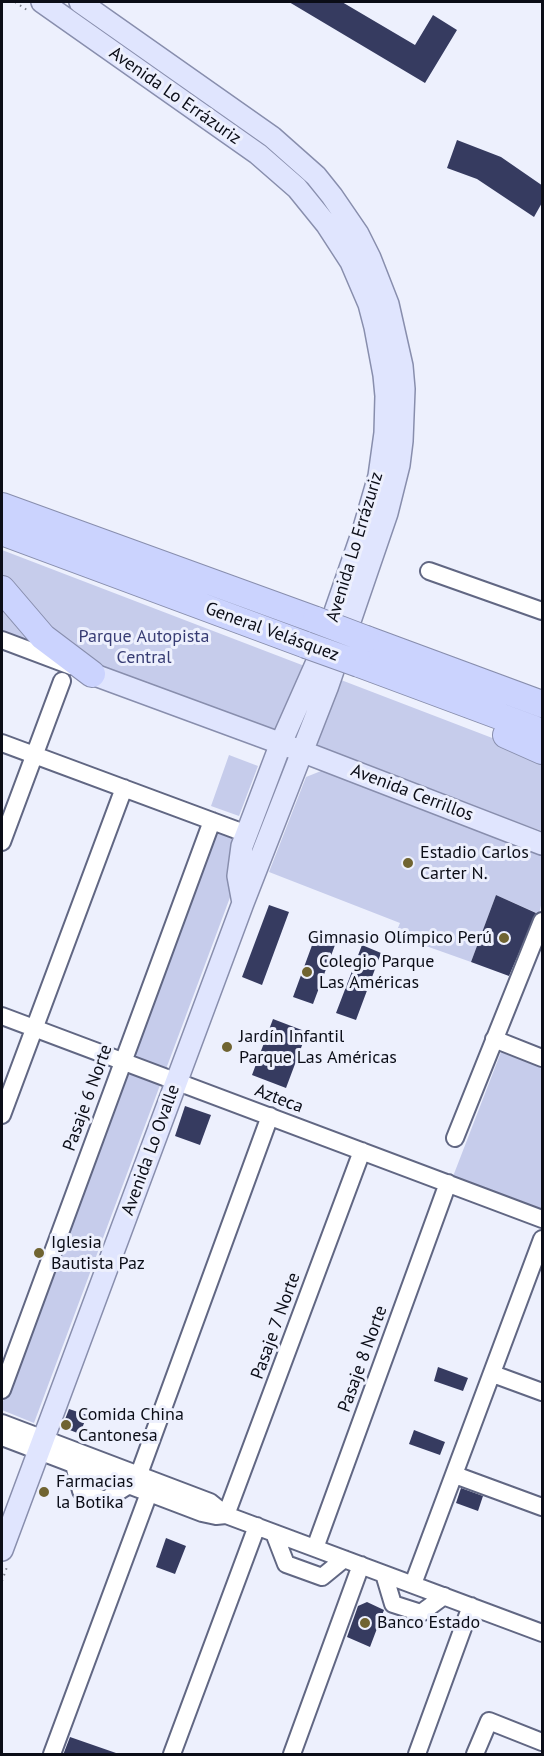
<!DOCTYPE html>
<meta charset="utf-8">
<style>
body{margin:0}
#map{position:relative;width:544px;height:1756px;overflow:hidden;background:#edf0fd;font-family:"PT Sans",sans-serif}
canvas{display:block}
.frame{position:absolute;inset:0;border:3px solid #0b0d17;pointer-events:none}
</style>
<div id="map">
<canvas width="544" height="1756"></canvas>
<div class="frame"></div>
</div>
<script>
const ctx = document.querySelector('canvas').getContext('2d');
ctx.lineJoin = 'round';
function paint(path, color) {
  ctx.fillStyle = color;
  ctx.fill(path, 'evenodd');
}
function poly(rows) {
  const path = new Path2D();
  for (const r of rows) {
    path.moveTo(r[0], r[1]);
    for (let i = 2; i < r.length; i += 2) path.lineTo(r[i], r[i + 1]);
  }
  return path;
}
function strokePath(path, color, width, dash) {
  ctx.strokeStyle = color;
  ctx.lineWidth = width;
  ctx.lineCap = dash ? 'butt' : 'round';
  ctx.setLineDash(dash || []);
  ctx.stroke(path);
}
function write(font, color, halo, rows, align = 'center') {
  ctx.font = font + ' "PT Sans",sans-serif';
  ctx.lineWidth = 6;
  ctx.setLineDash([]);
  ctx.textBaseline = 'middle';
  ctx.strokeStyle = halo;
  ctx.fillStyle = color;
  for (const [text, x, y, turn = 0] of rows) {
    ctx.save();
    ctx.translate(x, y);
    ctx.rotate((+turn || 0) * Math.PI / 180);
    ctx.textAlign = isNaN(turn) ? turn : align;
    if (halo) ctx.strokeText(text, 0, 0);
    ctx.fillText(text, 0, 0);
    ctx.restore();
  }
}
const green = poly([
 [2,550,521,749,542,759,542,831,134,686,90,666,2,578],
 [2,604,43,650,2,635],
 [229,755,258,766,239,816,211,806],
 [326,769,542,853,542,901,539,914,496,895,471,962,395,935,400,923,269,872,306,777],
 [215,831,237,839,235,884,34,1423,2,1410,2,1404],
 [501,1052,542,1068,542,1214,452,1179]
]);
const building = poly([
 [289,2,342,2,415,45,433,15,457,30,425,83],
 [457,140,501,157,543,186,543,201,534,217,477,179,447,168],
 [496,895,536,913,509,976,471,962],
 [269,905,289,912,262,985,242,977],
 [318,929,338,937,313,1004,293,997],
 [362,945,381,953,356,1020,336,1013],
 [273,1019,307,1032,286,1088,252,1075],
 [185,1106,211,1115,200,1145,175,1136],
 [438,1367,468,1378,463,1391,434,1381],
 [69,1409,87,1415,80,1434,62,1427],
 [414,1430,445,1442,440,1455,409,1444],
 [461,1488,483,1496,478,1511,456,1503],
 [166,1538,186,1546,175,1574,156,1567],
 [367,1602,384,1610,370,1647,347,1637,358,1606],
 [70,1737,116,1753,115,1755,63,1755]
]);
const path = poly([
 [15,2,27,10],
 [2,1581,7,1567]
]);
const minor = poly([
 [429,571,542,611],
 [2,640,71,666],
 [2,743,247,834],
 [2,842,62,681],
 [2,1016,542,1219],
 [494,1039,542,1058],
 [2,1115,124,788],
 [455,1138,542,921],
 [493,1374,542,1392],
 [2,1390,212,821],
 [2,1423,210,1502,226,1515],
 [2,1437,202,1513,216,1516,226,1515,542,1633],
 [74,1465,81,1491,105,1500,129,1485],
 [139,1474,270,1116],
 [455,1475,542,1507],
 [226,1515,362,1151],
 [274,1533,286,1564,322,1577,344,1559],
 [315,1548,448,1183],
 [384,1574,393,1604,421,1613,444,1596],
 [413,1584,542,1239],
 [52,1754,149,1493],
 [172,1754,257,1526],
 [292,1754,361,1565],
 [417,1754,471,1606],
 [475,1754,489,1721,542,1742]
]);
const major = poly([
 [42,2,258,154,297,188,327,225,351,262,369,304,375,327,384,375,386,396,385,433,379,476,363,531,320,655,281,743,242,846,238,876,243,903],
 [92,674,301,751,542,844],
 [2,1550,243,903,327,688,387,513,399,465,402,441,404,389,402,366,388,304,370,258,358,234,332,196,316,176,272,137,80,2]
]);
const highway = poly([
 [2,506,316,620],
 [2,532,306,645],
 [2,589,43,637,92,674],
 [366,639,542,704],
 [359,664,542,732],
 [506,735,542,751]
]);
const highwayBridge = poly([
 [316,620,366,639],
 [306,645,359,664]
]);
const markers = [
 [408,863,6,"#706431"],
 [504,938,6,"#706431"],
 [307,972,6,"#706431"],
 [227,1047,6,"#706431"],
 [39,1253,6,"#706431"],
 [66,1425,6,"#706431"],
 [44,1492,6,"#706431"],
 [365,1623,6,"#706431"]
];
const streetNames = [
 ["Avenida Lo Errázuriz",175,96,35],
 ["Avenida Lo Errázuriz",355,547,-73],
 ["General Velásquez",272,632,20],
 ["Avenida Cerrillos",412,793,21],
 ["Pasaje 6 Norte",88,1098,-70],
 ["Azteca",279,1099,21],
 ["Avenida Lo Ovalle",151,1150,-70],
 ["Pasaje 7 Norte",276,1326,-70],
 ["Pasaje 8 Norte",363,1359,-70]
];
const parkNames = [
 ["Parque Autopista",144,637],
 ["Central",144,658]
];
const poiNames = [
 ["Estadio Carlos",420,853],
 ["Carter N.",420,874],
 ["Gimnasio Olímpico Perú",492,938,"right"],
 ["Colegio Parque",319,962],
 ["Las Américas",319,983],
 ["Jardín Infantil",239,1037],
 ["Parque Las Américas",239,1058],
 ["Iglesia",51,1243],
 ["Bautista Paz",51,1264],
 ["Comida China",78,1415],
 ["Cantonesa",78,1436],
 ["Farmacias",56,1482],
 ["la Botika",56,1503],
 ["Banco Estado",377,1623]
];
paint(green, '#c6cceb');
paint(building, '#363b60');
strokePath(minor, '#616783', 20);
strokePath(major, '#888ead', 24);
strokePath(highway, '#888ead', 28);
strokePath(path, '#7d808b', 2, [1.5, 4.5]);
strokePath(minor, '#fff', 16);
strokePath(major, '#e0e5fe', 21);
strokePath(highway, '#cbd3fe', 26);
strokePath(highwayBridge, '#888ead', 28, []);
strokePath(highwayBridge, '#cbd3fe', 26);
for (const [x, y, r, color] of markers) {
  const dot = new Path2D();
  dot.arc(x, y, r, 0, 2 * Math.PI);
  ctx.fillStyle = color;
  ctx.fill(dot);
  strokePath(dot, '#edf0fd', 2);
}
write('18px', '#0b0d17', '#edf0fd', streetNames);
write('18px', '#373c74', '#edf0fd', parkNames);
write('18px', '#0b0d17', '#edf0fd', poiNames, 'left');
</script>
